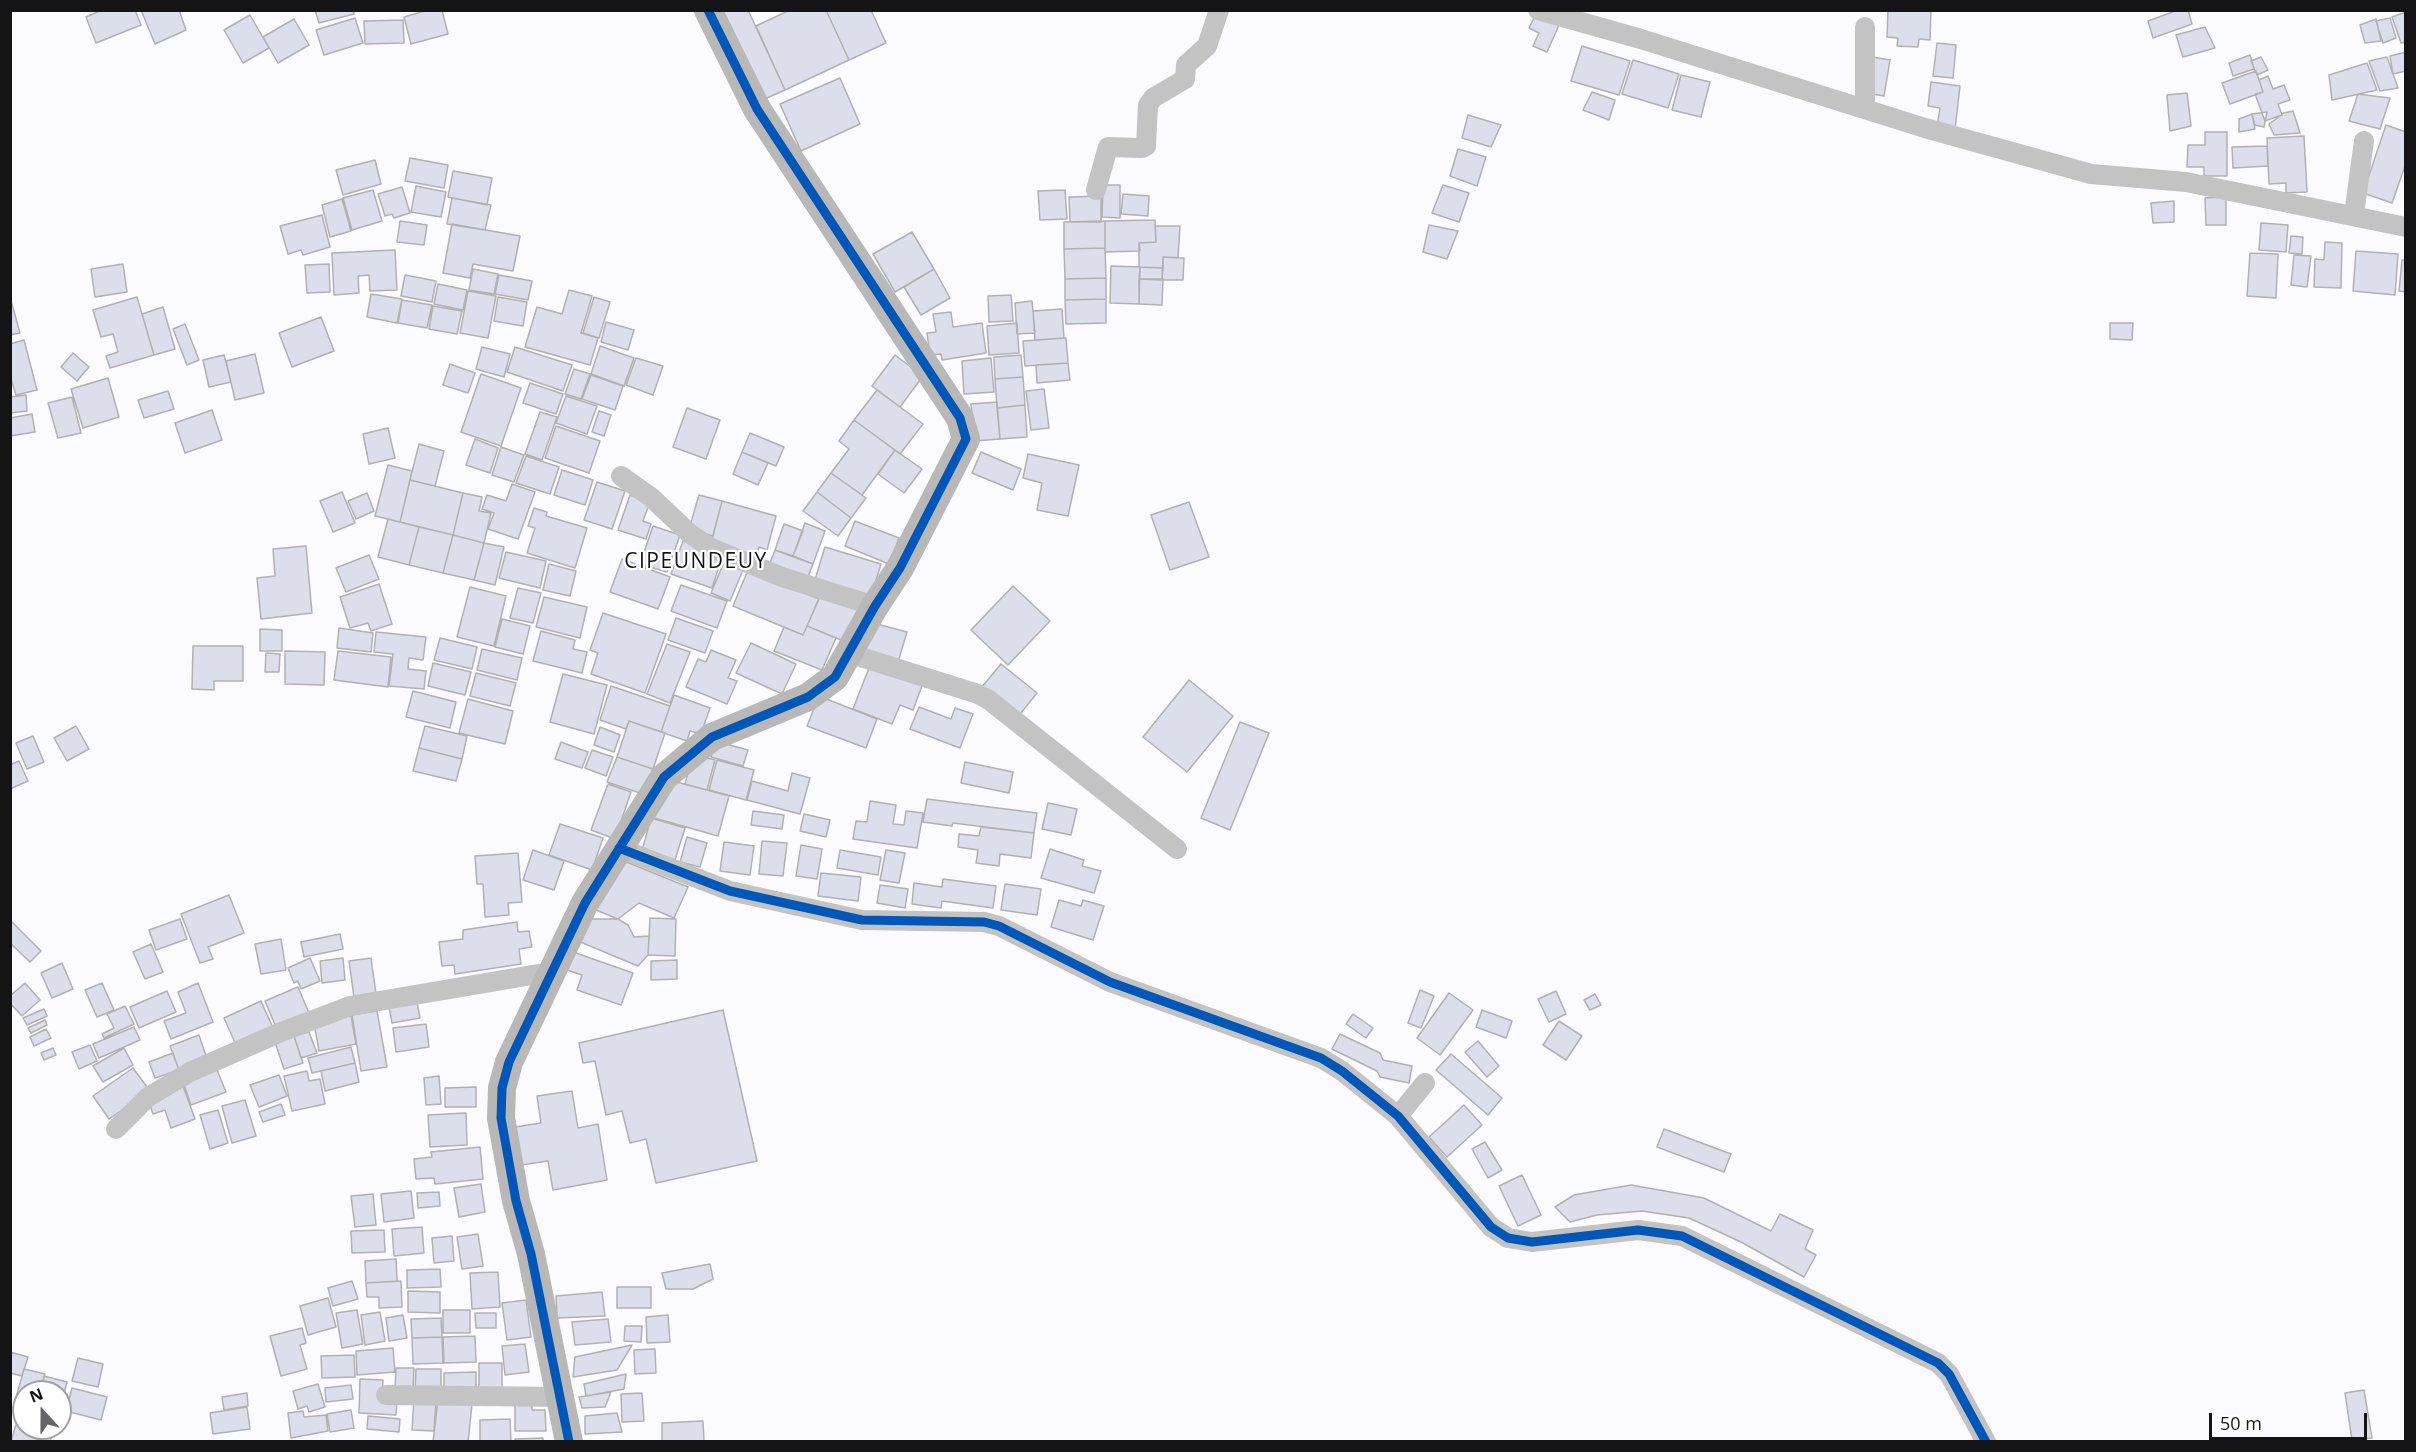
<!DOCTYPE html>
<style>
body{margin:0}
#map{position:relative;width:2416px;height:1452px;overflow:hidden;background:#fbfafe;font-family:"Open Sans",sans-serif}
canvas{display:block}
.frame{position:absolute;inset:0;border:12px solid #141416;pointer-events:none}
.north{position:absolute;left:12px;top:1380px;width:60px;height:60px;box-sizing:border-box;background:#fff;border:2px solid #a1a1a2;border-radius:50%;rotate:339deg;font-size:16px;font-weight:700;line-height:24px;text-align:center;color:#141416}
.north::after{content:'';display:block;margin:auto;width:21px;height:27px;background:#656467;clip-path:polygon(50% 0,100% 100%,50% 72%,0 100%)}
.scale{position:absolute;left:2209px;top:1413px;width:158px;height:27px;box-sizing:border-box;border:3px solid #141416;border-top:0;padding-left:8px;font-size:18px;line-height:21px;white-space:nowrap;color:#141416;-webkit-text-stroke:4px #fff;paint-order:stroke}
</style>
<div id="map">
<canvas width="2416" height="1452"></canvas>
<div class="frame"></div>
<div class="north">N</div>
<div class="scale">50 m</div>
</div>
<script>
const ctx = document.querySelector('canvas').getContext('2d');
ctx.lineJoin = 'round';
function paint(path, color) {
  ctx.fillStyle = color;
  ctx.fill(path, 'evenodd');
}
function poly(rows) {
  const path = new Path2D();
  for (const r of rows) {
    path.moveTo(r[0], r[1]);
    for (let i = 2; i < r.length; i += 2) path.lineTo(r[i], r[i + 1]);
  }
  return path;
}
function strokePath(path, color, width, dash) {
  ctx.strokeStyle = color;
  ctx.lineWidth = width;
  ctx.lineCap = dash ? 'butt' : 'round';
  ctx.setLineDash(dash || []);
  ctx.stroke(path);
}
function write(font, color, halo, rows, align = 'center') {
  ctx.font = font + ' "Open Sans",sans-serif';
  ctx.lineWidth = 4.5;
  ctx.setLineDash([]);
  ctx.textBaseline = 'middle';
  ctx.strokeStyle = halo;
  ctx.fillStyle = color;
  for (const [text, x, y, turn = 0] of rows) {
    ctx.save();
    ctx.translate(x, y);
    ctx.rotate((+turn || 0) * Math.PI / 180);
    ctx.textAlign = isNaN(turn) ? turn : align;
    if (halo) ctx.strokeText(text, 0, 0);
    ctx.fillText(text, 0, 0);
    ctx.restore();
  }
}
const building = poly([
 [102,10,135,10,141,25,96,43,86,17,102,10],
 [141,10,179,10,186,30,155,44,141,10],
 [315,10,353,10,354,14,319,23,315,10],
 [428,10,442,10,448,34,411,44,404,17,428,10],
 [718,10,748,10,785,90,760,101,718,10],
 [790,10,826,10,849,60,785,90,756,26,790,10],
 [826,10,871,10,886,43,849,60,826,10],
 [1888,10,1931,10,1930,40,1919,39,1918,47,1897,46,1898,38,1887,37,1888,10],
 [2178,10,2188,10,2192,24,2153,38,2148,21,2178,10],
 [2406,12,2406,42,2401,43,2392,17,2406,12],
 [1536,14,1559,25,1547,52,1533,46,1539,33,1529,28,1536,14],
 [250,15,269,48,243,63,224,30,250,15],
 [355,18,363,43,324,55,316,30,355,18],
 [2390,18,2396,38,2383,43,2376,21,2390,18],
 [294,19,309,45,278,63,263,37,294,19],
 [2376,19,2381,41,2365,43,2360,25,2376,19],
 [403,20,404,43,365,44,364,21,403,20],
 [2205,27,2215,48,2183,57,2176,35,2205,27],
 [1937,43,1956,45,1953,78,1933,76,1937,43],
 [1582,46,1630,61,1619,95,1571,81,1582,46],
 [2406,52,2406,71,2393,74,2390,56,2406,52],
 [2250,55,2254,69,2233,76,2229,63,2250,55],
 [1872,57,1890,60,1884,96,1867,93,1872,57],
 [2261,57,2268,70,2257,75,2251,61,2261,57],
 [2387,57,2398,88,2380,91,2369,61,2387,57],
 [1633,60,1679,74,1668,108,1622,94,1633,60],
 [2367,63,2377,90,2332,100,2329,75,2367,63],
 [2256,71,2263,92,2230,104,2222,83,2256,71],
 [1681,75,1710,82,1701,117,1672,110,1681,75],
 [2268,76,2273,89,2284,85,2290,100,2278,104,2282,115,2265,121,2255,94,2263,92,2259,80,2268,76],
 [840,78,860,124,801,151,780,104,840,78],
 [1931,82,1960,86,1955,129,1937,126,1940,108,1928,106,1931,82],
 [1592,92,1615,100,1609,120,1583,110,1592,92],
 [2187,93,2191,126,2170,131,2167,95,2187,93],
 [2358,94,2390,98,2380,129,2349,121,2358,94],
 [2293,111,2300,133,2274,135,2269,124,2284,113,2293,111],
 [2267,112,2264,127,2255,125,2252,114,2267,112],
 [2252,114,2255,129,2239,132,2239,119,2252,114],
 [1468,115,1501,125,1491,147,1462,138,1468,115],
 [2386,125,2406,132,2406,163,2392,203,2363,193,2386,125],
 [2205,132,2227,132,2227,176,2204,176,2204,167,2187,167,2188,145,2205,145,2205,132],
 [2304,136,2307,192,2286,193,2286,183,2269,184,2267,138,2304,136],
 [2267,146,2268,166,2233,168,2232,147,2267,146],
 [1458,149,1486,157,1477,186,1450,176,1458,149],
 [410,158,448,165,444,188,405,181,410,158],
 [375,160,381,184,343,195,336,170,375,160],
 [453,171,492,178,487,205,448,197,453,171],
 [1103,185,1120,185,1120,218,1102,217,1103,185],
 [1443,185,1469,193,1459,222,1432,213,1443,185],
 [416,186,446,192,441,217,411,212,416,186],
 [402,187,410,213,394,218,392,214,385,216,378,194,402,187],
 [373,190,382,221,352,230,343,198,373,190],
 [1065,190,1067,219,1040,220,1038,191,1065,190],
 [1123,194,1149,196,1148,216,1121,214,1123,194],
 [1101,196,1101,222,1070,222,1069,197,1101,196],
 [2226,197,2226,225,2206,225,2205,198,2226,197],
 [452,198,491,205,485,230,447,224,452,198],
 [342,199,351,231,330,237,322,205,342,199],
 [2174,201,2174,222,2153,223,2151,203,2174,201],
 [322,215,330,247,303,255,301,250,288,254,280,226,322,215],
 [1155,220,1156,242,1139,243,1140,251,1105,252,1105,221,1155,220],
 [400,221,427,225,424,245,397,242,400,221],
 [1105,221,1105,248,1064,249,1064,222,1105,221],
 [2261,223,2288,225,2286,252,2259,250,2261,223],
 [452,224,520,236,513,271,473,264,470,278,443,273,452,224],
 [1429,225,1458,231,1447,259,1423,252,1429,225],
 [1155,226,1180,226,1178,258,1163,257,1163,268,1139,267,1139,243,1156,242,1155,226],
 [912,232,934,269,895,292,873,254,912,232],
 [2291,236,2303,237,2302,254,2289,253,2291,236],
 [2325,242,2342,243,2341,288,2314,287,2315,259,2324,260,2325,242],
 [1105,248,1106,278,1065,279,1064,249,1105,248],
 [395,250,397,290,370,291,369,275,358,276,359,293,334,295,332,253,395,250],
 [2356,251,2398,254,2395,295,2353,291,2356,251],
 [2250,253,2278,254,2276,298,2247,296,2250,253],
 [2294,255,2311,256,2307,287,2291,285,2294,255],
 [1163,257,1184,258,1183,280,1162,280,1163,257],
 [2402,260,2406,260,2406,292,2399,291,2402,260],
 [123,264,127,292,95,297,91,269,123,264],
 [329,264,330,292,307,293,305,265,329,264],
 [1111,266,1140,267,1139,304,1110,303,1111,266],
 [1140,267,1163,268,1162,280,1139,279,1140,267],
 [473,269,498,274,494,294,469,290,473,269],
 [934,269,950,298,921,315,904,287,934,269],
 [405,275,436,281,432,302,401,296,405,275],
 [499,275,532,281,528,300,495,294,499,275],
 [1106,278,1106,299,1065,300,1065,279,1106,278],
 [1139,279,1163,279,1162,305,1139,304,1139,279],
 [438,284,467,290,463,310,434,304,438,284],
 [569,290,592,296,581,333,598,338,590,365,525,347,537,307,562,314,569,290],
 [468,291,496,296,488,338,460,333,468,291],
 [371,294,402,299,397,323,367,317,371,294],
 [1011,295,1013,321,989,322,988,296,1011,295],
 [10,297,20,333,10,335,10,297],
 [137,297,154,355,110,368,106,356,118,352,113,334,101,337,93,310,137,297],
 [498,297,527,302,523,326,494,321,498,297],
 [594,297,610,302,599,338,583,333,594,297],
 [1106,299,1106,323,1066,324,1065,300,1106,299],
 [402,300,432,305,427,328,398,323,402,300],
 [1032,301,1035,333,1017,334,1015,303,1032,301],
 [433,306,462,311,457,334,429,329,433,306],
 [163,307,175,349,154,355,142,314,163,307],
 [1062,309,1064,338,1035,340,1033,311,1062,309],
 [951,312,953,327,982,323,986,353,942,360,941,354,930,355,927,333,936,332,933,314,951,312],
 [321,317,334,351,292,367,279,333,321,317],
 [606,322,634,330,628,350,601,342,606,322],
 [1017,323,1019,353,989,355,987,326,1017,323],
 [2110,323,2133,323,2132,340,2110,339,2110,323],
 [185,324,199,360,187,365,173,329,185,324],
 [1066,338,1068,363,1025,366,1023,341,1066,338],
 [24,340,37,390,16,395,10,376,10,344,24,340],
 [600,346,634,358,624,386,591,374,600,346],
 [482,347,510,354,504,377,476,369,482,347],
 [515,347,572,365,563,391,507,372,515,347],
 [73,353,89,367,77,381,61,367,73,353],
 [255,354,264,393,235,400,226,361,255,354],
 [224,355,231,382,209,387,203,360,224,355],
 [895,355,923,376,900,407,872,386,895,355],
 [1021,355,1023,377,995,379,994,357,1021,355],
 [636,358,663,366,653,395,626,385,636,358],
 [991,358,994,392,964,394,962,361,991,358],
 [1068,363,1070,380,1037,383,1036,365,1068,363],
 [450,364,475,373,468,393,443,385,450,364],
 [574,369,590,374,581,399,565,394,574,369],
 [481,374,521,388,501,446,461,432,481,374],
 [591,375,623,386,615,410,582,399,591,375],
 [1023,377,1025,405,997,408,995,379,1023,377],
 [108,378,119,417,83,428,71,389,108,378],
 [530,383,563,394,556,414,523,403,530,383],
 [1044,389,1049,428,1031,430,1026,391,1044,389],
 [877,390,923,424,900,454,854,420,877,390],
 [168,391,174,409,144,418,138,400,168,391],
 [26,395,27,411,10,413,10,397,26,395],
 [566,396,597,406,587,434,556,423,566,396],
 [72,397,81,433,58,438,48,403,72,397],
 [997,402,1000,439,974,441,971,404,997,402],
 [1025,405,1027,437,1000,439,997,408,1025,405],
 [687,408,720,420,706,459,673,447,687,408],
 [212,410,222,440,185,453,175,423,212,410],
 [599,411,611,415,604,436,592,432,599,411],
 [540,412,557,417,542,460,525,454,540,412],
 [32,414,35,432,10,436,10,418,32,414],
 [854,420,895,450,862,495,831,473,849,449,839,441,854,420],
 [556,426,600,441,589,473,545,458,556,426],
 [388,428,395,458,369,464,363,434,388,428],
 [750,433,784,447,776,466,742,452,750,433],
 [475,439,498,448,490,473,466,465,475,439],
 [419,444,444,451,435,486,410,480,419,444],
 [501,447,524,455,514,482,492,475,501,447],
 [895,450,922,469,904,493,878,474,895,450],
 [742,452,768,463,758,485,733,474,742,452],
 [981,452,1021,469,1013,490,972,473,981,452],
 [1028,454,1079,465,1068,516,1037,510,1042,483,1023,478,1028,454],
 [526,456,559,467,550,494,516,483,526,456],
 [388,465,412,471,400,522,375,516,388,465],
 [562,470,593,480,585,505,554,495,562,470],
 [831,473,866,498,851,518,817,492,831,473],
 [410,480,463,493,453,535,400,522,410,480],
 [597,482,625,491,612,529,584,520,597,482],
 [512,484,535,492,518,539,488,529,494,513,482,509,487,495,506,501,512,484],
 [342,492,355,523,333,532,320,501,342,492],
 [817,492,851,518,838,536,803,511,817,492],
 [367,493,374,511,356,519,348,501,367,493],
 [463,493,482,497,479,511,491,513,484,543,453,535,463,493],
 [630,495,650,502,643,521,651,524,646,539,618,530,630,495],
 [699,495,722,501,713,536,689,529,699,495],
 [722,501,776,516,767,550,759,547,756,556,711,543,722,501],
 [1189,502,1209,557,1170,570,1151,515,1189,502],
 [534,508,547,512,546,516,587,528,575,568,527,553,535,528,528,526,534,508],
 [388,519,419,527,409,565,378,557,388,519],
 [855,521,899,538,889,564,845,546,855,521],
 [805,523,825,531,813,564,793,556,805,523],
 [784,524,803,531,793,556,775,550,784,524],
 [653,526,680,535,667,572,640,564,653,526],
 [419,527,453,535,443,573,409,565,419,527],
 [453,535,484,543,474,580,443,573,453,535],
 [683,541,723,554,712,588,671,574,683,541],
 [484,543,504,547,495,585,474,580,484,543],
 [306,546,312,613,261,619,257,578,275,576,273,549,306,546],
 [825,547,881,564,870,600,814,583,825,547],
 [775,550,813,564,806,582,768,568,775,550],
 [506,552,546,561,540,588,499,578,506,552],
 [369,555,379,579,346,592,336,568,369,555],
 [622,559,670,577,658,609,610,592,622,559],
 [724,562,743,570,730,601,711,593,724,562],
 [549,564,576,571,570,596,543,590,549,564],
 [748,570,819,599,803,635,733,606,748,570],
 [379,584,392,624,371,631,368,623,350,628,340,597,379,584],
 [681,585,727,601,717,628,671,611,681,585],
 [1013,586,1050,621,1008,665,971,630,1013,586],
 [470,587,506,596,494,646,457,637,470,587],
 [518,588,541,593,533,623,510,618,518,588],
 [822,591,861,606,846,642,807,626,822,591],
 [544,597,587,607,580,638,536,627,544,597],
 [603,613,666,634,645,693,591,674,598,653,590,650,603,613],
 [676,618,713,631,705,653,668,640,676,618],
 [502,619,530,626,523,654,495,647,502,619],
 [873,623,907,632,898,662,865,653,873,623],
 [807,626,836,638,822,670,774,651,784,627,803,635,807,626],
 [339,628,373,633,371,652,337,648,339,628],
 [260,629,282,630,282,651,260,651,260,629],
 [541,631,575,640,573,649,587,652,582,673,533,661,541,631],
 [376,632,426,637,423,660,409,658,408,669,426,671,424,689,389,686,393,654,374,652,376,632],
 [440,638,477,647,472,669,434,660,440,638],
 [751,643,796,664,782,694,736,673,751,643],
 [667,644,690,652,670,703,647,694,667,644],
 [193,646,243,646,243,681,214,681,214,690,192,689,193,646],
 [482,649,522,658,517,680,477,670,482,649],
 [711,650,736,660,728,678,737,681,727,704,686,687,698,659,706,662,711,650],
 [285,651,325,652,324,685,285,684,285,651],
 [338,651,391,657,388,687,334,680,338,651],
 [266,653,280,654,279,672,265,672,266,653],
 [433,663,471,672,465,695,428,686,433,663],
 [871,663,923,683,913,710,900,705,892,724,853,709,871,663],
 [1001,664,1037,693,1017,718,981,688,1001,664],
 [476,673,516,683,510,706,470,696,476,673],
 [563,674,607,685,594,734,550,722,563,674],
 [1189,680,1233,716,1187,772,1143,737,1189,680],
 [611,686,670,706,661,732,629,721,626,729,600,720,611,686],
 [413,691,456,702,450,728,406,717,413,691],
 [674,695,710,708,701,734,690,731,687,741,661,732,674,695],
 [819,696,877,719,866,748,807,726,819,696],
 [468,699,513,711,505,744,459,733,468,699],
 [919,707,951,719,955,708,973,714,960,748,910,729,919,707],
 [629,721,665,733,653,769,617,757,629,721],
 [1240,722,1269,733,1230,830,1201,818,1240,722],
 [76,726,89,749,67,761,54,738,76,726],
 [425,726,467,736,462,759,419,748,425,726],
 [600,727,620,735,614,752,594,745,600,727],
 [33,736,44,762,27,769,16,743,33,736],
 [715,741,748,750,743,766,711,757,715,741],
 [561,742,588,752,582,768,555,759,561,742],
 [419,748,462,759,456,781,413,771,419,748],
 [592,750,613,757,606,776,585,768,592,750],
 [693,754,715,760,707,790,685,784,693,754],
 [617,757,653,769,643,794,607,782,617,757],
 [717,760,754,770,746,800,709,790,717,760],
 [19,761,28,781,10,789,10,765,19,761],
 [965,762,1013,772,1009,793,961,783,965,762],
 [792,773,810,778,800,814,747,800,752,781,788,791,792,773],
 [665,779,729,796,718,836,654,818,665,779],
 [608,784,631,792,615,839,591,830,608,784],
 [927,799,1037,813,1034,833,953,823,952,826,923,822,927,799],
 [870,801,896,805,893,824,904,825,906,811,923,813,917,848,853,839,856,821,867,822,870,801],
 [1048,803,1077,809,1071,835,1042,829,1048,803],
 [753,811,784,815,782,829,751,825,753,811],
 [804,814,830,820,826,837,800,831,804,814],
 [651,818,685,828,675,860,642,851,651,818],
 [560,824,603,838,592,870,549,855,560,824],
 [981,827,1034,833,1031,858,1000,854,999,866,976,863,978,850,958,847,959,834,979,836,981,827],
 [687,837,707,843,700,867,680,862,687,837],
 [762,841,787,843,783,876,759,874,762,841],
 [724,842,754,846,750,875,720,871,724,842],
 [801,845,822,849,817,879,796,876,801,845],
 [1050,849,1084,860,1082,866,1101,871,1094,893,1041,878,1050,849],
 [533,850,564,861,554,890,523,880,533,850],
 [840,850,881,857,878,875,837,868,840,850],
 [886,850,905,853,899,883,880,880,886,850],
 [518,853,522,902,508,903,509,915,485,917,483,884,477,884,475,856,518,853],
 [624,861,688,887,674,918,639,903,618,919,596,910,624,861],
 [821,873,861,877,858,901,818,896,821,873],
 [943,879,996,886,993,908,942,901,941,908,912,904,914,883,942,887,943,879],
 [1005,884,1041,889,1037,915,1001,910,1005,884],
 [880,885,908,889,905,908,877,903,880,885],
 [229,895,244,933,208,947,213,959,200,963,181,914,229,895],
 [1059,900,1081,906,1083,900,1104,906,1093,940,1051,927,1059,900],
 [650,918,676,919,675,956,648,955,650,918],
 [180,919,187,939,156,950,149,930,180,919],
 [588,919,618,919,628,925,634,937,649,936,648,955,638,966,578,941,588,919],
 [10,920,41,951,30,962,10,943,10,920],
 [517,922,518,932,529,931,532,947,519,949,521,964,455,974,454,965,442,966,439,942,463,939,463,930,517,922],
 [340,934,343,949,304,957,301,942,340,934],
 [281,939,286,970,261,974,255,944,281,939],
 [151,944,163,972,145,979,133,952,151,944],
 [573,952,633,973,621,1005,577,990,582,975,567,970,573,952],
 [310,958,320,981,301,989,298,981,294,983,288,968,310,958],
 [343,958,345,980,322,983,320,961,343,958],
 [371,958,376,994,354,997,349,961,371,958],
 [677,960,677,979,651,980,651,961,677,960],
 [62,963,73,989,52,998,41,973,62,963],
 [25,983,40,1000,22,1016,10,1003,10,996,25,983],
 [102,983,114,1010,97,1017,85,990,102,983],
 [198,983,213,1022,171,1039,164,1021,186,1013,178,992,198,983],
 [298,987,309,1013,276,1027,265,1001,298,987],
 [1420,990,1434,996,1421,1028,1408,1023,1420,990],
 [167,991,176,1012,139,1028,130,1007,167,991],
 [1556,991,1566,1014,1549,1022,1538,999,1556,991],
 [1449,993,1473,1010,1440,1055,1417,1038,1449,993],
 [1595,994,1601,1005,1590,1010,1584,1000,1595,994],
 [416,997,420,1018,392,1023,388,1001,416,997],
 [261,1001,273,1028,236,1045,224,1018,261,1001],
 [125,1006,134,1024,104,1038,102,1034,114,1028,107,1014,125,1006],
 [44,1009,47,1016,27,1025,23,1018,44,1009],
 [723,1010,757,1161,656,1183,646,1139,630,1143,622,1111,606,1115,595,1061,583,1063,579,1043,723,1010],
 [1482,1010,1512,1021,1506,1038,1476,1027,1482,1010],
 [377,1011,387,1067,361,1071,352,1015,377,1011],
 [1353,1014,1373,1028,1366,1038,1346,1024,1353,1014],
 [351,1016,356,1044,319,1051,314,1023,351,1016],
 [45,1020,47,1025,31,1033,28,1028,45,1020],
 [1559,1021,1582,1036,1566,1060,1543,1045,1559,1021],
 [426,1024,429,1047,396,1052,393,1028,426,1024],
 [134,1027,140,1040,99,1058,93,1044,134,1027],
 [46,1029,51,1038,34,1046,30,1037,46,1029],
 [309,1032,317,1053,301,1058,294,1036,309,1032],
 [1340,1034,1380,1053,1383,1060,1412,1066,1409,1083,1380,1077,1377,1071,1332,1049,1340,1034],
 [199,1035,207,1059,179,1070,170,1046,199,1035],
 [294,1036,303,1063,284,1069,275,1042,294,1036],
 [1478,1041,1499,1066,1487,1077,1465,1052,1478,1041],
 [90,1045,97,1061,79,1069,72,1052,90,1045],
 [351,1047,355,1063,312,1073,308,1058,351,1047],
 [53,1048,56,1055,44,1060,41,1053,53,1048],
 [124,1048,133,1065,103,1082,93,1066,124,1048],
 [173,1053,179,1070,155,1078,149,1062,173,1053],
 [1451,1054,1502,1098,1488,1115,1436,1070,1451,1054],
 [355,1063,359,1082,325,1091,321,1071,355,1063],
 [133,1068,150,1091,109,1119,93,1096,133,1068],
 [217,1070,226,1092,191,1105,183,1082,217,1070],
 [307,1071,309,1081,320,1079,325,1104,292,1111,284,1076,307,1071],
 [279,1075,287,1096,259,1107,250,1085,279,1075],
 [439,1076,441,1104,426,1105,424,1078,439,1076],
 [183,1086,195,1119,171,1128,165,1110,153,1114,148,1100,183,1086],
 [476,1087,476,1107,445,1107,445,1088,476,1087],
 [572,1091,578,1128,598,1124,607,1180,553,1190,548,1161,521,1165,515,1127,541,1123,537,1096,572,1091],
 [245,1100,256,1136,232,1143,222,1106,245,1100],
 [281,1104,285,1115,263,1122,259,1112,281,1104],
 [1464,1105,1482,1125,1447,1157,1429,1137,1464,1105],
 [218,1110,228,1143,210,1149,200,1115,218,1110],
 [466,1113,467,1145,430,1147,428,1115,466,1113],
 [1664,1129,1731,1154,1724,1172,1657,1147,1664,1129],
 [1485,1142,1502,1170,1488,1178,1472,1149,1485,1142],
 [480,1147,483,1179,435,1184,434,1178,416,1179,414,1159,432,1157,431,1152,480,1147],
 [1522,1175,1541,1215,1518,1226,1499,1186,1522,1175],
 [481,1184,485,1212,459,1217,454,1188,481,1184],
 [1631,1185,1704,1198,1771,1231,1780,1214,1813,1230,1805,1249,1816,1255,1804,1277,1741,1242,1689,1218,1642,1211,1597,1215,1570,1222,1555,1207,1574,1195,1631,1185],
 [411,1191,414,1218,384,1222,381,1194,411,1191],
 [439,1192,440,1206,418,1208,417,1193,439,1192],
 [373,1194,376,1225,355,1227,351,1196,373,1194],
 [422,1227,424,1253,394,1256,392,1229,422,1227],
 [384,1230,385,1252,352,1253,351,1231,384,1230],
 [478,1234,483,1266,462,1269,457,1237,478,1234],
 [452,1236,454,1261,434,1263,432,1238,452,1236],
 [396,1259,397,1281,366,1283,365,1261,396,1259],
 [710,1264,713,1279,693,1289,666,1289,662,1273,710,1264],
 [440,1269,441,1287,407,1288,407,1270,440,1269],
 [498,1272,500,1307,472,1309,470,1273,498,1272],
 [352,1281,358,1299,333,1306,328,1288,352,1281],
 [401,1281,402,1307,379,1308,379,1297,367,1297,366,1283,401,1281],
 [617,1287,651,1287,651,1308,617,1308,617,1287],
 [408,1291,440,1292,440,1313,408,1312,408,1291],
 [602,1292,605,1316,557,1318,556,1296,602,1292],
 [328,1298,336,1327,308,1335,300,1306,328,1298],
 [526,1300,531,1337,507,1340,502,1303,526,1300],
 [357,1310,363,1344,342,1348,336,1313,357,1310],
 [443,1310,470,1310,470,1333,443,1333,443,1310],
 [380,1312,385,1341,365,1345,361,1315,380,1312],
 [475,1313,496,1313,496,1328,476,1328,475,1313],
 [403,1315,407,1338,389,1341,386,1318,403,1315],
 [668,1315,670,1342,647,1343,646,1317,668,1315],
 [441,1318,442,1337,412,1338,411,1319,441,1318],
 [608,1319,611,1342,575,1345,572,1322,608,1319],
 [625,1326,642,1326,641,1342,624,1341,625,1326],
 [302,1328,306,1343,300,1345,307,1369,281,1376,270,1336,302,1328],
 [475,1336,476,1362,444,1363,443,1337,475,1336],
 [442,1337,443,1363,413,1364,412,1338,442,1337],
 [525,1344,529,1372,505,1375,502,1346,525,1344],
 [632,1345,617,1370,573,1377,575,1357,632,1345],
 [393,1348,395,1372,357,1375,356,1351,393,1348],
 [655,1349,656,1373,635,1374,634,1350,655,1349],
 [10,1352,28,1357,22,1376,10,1373,10,1352],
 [354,1355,355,1377,322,1378,321,1356,354,1355],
 [78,1358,103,1364,98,1387,72,1381,78,1358],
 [479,1363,502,1363,502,1393,479,1393,479,1363],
 [396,1368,414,1368,413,1391,395,1390,396,1368],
 [24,1369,45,1374,40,1392,24,1392,24,1395,17,1394,24,1369],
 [416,1369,441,1369,441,1392,415,1392,416,1369],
 [476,1372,476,1393,444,1393,444,1373,476,1372],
 [626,1374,624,1389,586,1396,584,1384,626,1374],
 [44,1376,67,1382,60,1409,60,1392,40,1392,44,1376],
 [360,1379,383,1380,382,1400,397,1400,396,1415,359,1413,360,1379],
 [318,1384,325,1407,309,1412,307,1406,298,1409,293,1391,318,1384],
 [351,1385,353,1399,326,1402,325,1388,351,1385],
 [72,1388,107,1397,101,1420,66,1411,72,1388],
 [2364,1390,2372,1438,2352,1440,2345,1393,2364,1390],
 [611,1392,605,1407,582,1408,579,1397,611,1392],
 [247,1393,248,1406,224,1410,222,1397,247,1393],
 [642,1393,644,1421,622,1422,621,1394,642,1393],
 [414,1399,436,1400,434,1431,412,1430,414,1399],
 [438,1400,472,1404,468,1442,433,1442,438,1400],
 [515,1404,532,1404,532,1410,545,1410,546,1431,515,1431,515,1404],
 [247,1407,250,1429,213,1434,210,1413,247,1407],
 [351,1410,354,1428,330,1432,327,1414,351,1410],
 [303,1411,304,1417,326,1415,328,1431,291,1438,288,1413,303,1411],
 [617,1413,622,1432,585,1434,585,1416,617,1413],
 [19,1415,24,1416,24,1428,54,1428,50,1442,11,1441,19,1415],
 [368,1416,400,1419,399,1432,367,1429,368,1416],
 [510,1419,511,1442,480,1442,480,1420,510,1419],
 [703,1421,704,1442,662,1442,662,1423,703,1421],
 [543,1438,543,1442,515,1442,515,1439,543,1438]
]);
const street = poly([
 [1538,10,1641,39,1925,128,2091,174,2186,182,2406,227],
 [1865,108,1865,27],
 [1096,190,1108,147,1142,148,1146,146,1148,105,1153,98,1185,79,1186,65,1207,46,1219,10],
 [2354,215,2364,141],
 [621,476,652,498,689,533,711,548,782,577,875,606],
 [848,653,978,694,989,700,1177,849],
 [619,848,730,891,862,920,984,922,999,926,1110,982,1321,1058,1342,1071,1398,1116,1491,1227,1508,1238,1532,1242,1638,1230,1682,1236,1938,1363,1949,1374,1986,1442],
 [1398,1116,1425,1083],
 [116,1129,148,1097,190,1072,281,1032,350,1006,550,972],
 [386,1395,561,1397]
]);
const secondary = poly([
 [569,1442,531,1254,516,1201,501,1118,502,1088,509,1062,585,903,664,777,712,737,808,697,835,677,875,606,900,568,966,439,960,418,757,109,708,10]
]);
const cycleway = poly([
 [619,848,730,891,862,920,984,922,999,926,1110,982,1321,1058,1342,1071,1398,1116,1491,1227,1508,1238,1532,1242,1638,1230,1682,1236,1938,1363,1949,1374,1986,1442],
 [569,1442,531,1254,516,1201,501,1118,502,1088,509,1062,585,903,664,777,712,737,808,697,835,677,875,606,900,568,966,439,960,418,757,109,708,10]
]);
const quarterNames = [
 ["CIPEUNDEUY",696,562]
];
paint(building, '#dcdeeb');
strokePath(building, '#b1b0b3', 1.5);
strokePath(street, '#c3c3c3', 20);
strokePath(secondary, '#b9b8b9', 28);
strokePath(cycleway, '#0057b8', 9);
ctx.letterSpacing = '1.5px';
write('21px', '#141416', '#fff', quarterNames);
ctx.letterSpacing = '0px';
</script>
